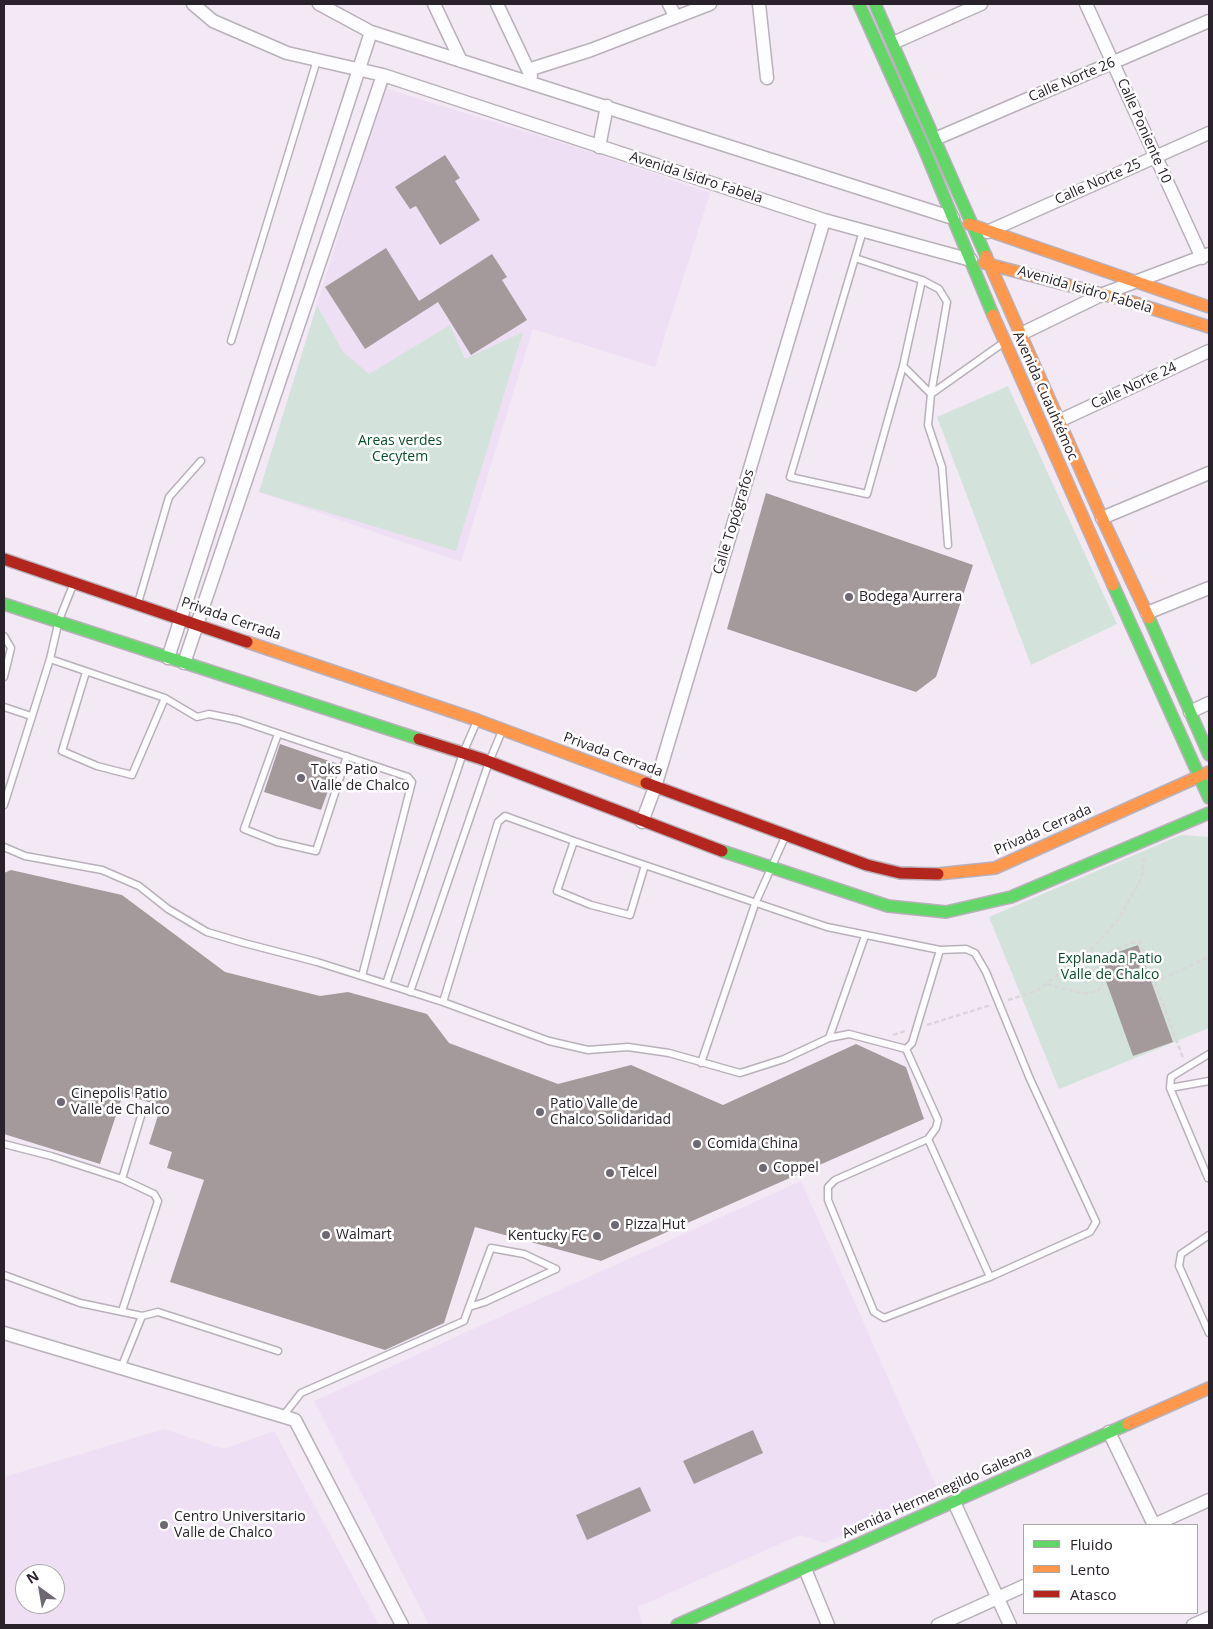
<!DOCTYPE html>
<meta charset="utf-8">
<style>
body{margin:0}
#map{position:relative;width:1213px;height:1629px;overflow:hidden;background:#f2e9f5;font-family:"Open Sans",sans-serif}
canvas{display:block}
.frame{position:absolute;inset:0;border:5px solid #29222b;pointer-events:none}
.legend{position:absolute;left:1023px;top:1524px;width:175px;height:90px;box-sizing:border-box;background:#fff;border:1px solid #a9a7aa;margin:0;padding:6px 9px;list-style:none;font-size:15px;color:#29222b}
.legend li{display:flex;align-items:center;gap:10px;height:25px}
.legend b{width:25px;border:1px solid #a9a7aa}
.north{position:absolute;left:15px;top:1564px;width:50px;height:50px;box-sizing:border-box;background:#fff;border:1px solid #a9a7aa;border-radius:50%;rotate:328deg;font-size:14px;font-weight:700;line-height:20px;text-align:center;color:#29222b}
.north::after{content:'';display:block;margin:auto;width:18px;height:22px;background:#6f6872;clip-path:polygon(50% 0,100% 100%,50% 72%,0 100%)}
</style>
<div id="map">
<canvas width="1213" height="1629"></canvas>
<div class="frame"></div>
<ul class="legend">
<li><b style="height:6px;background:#63d668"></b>Fluido</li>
<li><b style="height:6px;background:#ff974d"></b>Lento</li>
<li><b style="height:6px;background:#b3261e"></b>Atasco</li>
</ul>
<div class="north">N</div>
</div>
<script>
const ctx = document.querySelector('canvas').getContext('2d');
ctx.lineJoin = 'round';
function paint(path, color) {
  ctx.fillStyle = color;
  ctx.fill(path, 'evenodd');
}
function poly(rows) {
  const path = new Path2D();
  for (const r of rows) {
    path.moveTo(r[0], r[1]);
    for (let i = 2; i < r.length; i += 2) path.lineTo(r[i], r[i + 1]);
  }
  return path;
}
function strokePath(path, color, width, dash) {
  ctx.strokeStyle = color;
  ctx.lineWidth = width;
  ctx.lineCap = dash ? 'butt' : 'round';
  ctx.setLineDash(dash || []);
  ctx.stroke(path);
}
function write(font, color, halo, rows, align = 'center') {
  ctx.font = font + ' "Open Sans",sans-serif';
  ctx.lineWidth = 5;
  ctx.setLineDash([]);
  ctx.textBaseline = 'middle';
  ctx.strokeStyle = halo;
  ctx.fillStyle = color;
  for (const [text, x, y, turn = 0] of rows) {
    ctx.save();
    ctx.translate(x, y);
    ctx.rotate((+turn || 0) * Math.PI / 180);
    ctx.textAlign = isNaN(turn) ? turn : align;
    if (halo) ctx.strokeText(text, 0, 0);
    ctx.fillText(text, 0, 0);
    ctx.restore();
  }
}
const built = poly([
 [384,88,591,152,710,193,655,367,533,329,461,562,259,492],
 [801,1181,938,1491,825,1543,800,1535,638,1607,642,1624,639,1625,429,1625,314,1401],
 [164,1429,224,1449,274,1431,379,1625,4,1625,4,1477],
 [25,1574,55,1574,55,1604,25,1604]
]);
const green = poly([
 [317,305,343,352,369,374,450,325,465,359,523,332,456,551,259,492],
 [1008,386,1117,624,1031,665,937,417],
 [1181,835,1209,837,1209,1028,1059,1089,989,917]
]);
const building = poly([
 [445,155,460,178,455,181,480,220,440,245,416,206,410,209,395,187],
 [386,248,419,301,492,254,507,277,502,280,527,320,471,355,438,302,365,349,325,287],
 [766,493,973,565,936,677,916,692,727,629],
 [280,744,338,764,321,810,264,792],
 [11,870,122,895,225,972,320,996,348,992,427,1014,449,1043,558,1084,631,1065,723,1105,856,1044,906,1067,924,1119,601,1261,475,1227,444,1323,385,1350,170,1282,204,1180,167,1168,172,1152,149,1144,161,1106,123,1094,100,1164,4,1134,4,873],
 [1138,945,1173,1042,1133,1056,1098,959],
 [753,1430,763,1453,694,1484,683,1461],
 [640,1487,651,1511,587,1540,576,1515]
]);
const path = poly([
 [1096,957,1137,941,1140,942,1183,1058],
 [1155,982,1209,957],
 [1047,984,1084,994,1098,991,1102,984,1092,949],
 [1008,1000,1036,991,1092,949,1117,921,1138,885,1143,872,1144,858],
 [927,1025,991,1005],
 [893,1035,905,1031]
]);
const lane = poly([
 [863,231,790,477,867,494,903,366],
 [855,258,922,280,939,289,947,302,931,394,928,425,942,467,948,545],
 [922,280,903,366,931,394],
 [231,341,317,60],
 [931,394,1003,343],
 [138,603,169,497,201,461],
 [4,636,11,648,4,677],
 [50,659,165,698,197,717,209,714,238,720,408,777,412,782,362,976],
 [86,672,62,751,97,766,132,775,165,698],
 [4,707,31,716],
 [278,734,244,829,277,842,316,851,347,756],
 [4,805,50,659,59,620,73,585],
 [574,841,557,891,591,905,630,915,645,865],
 [4,847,25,856,102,870,139,886,168,909,207,932,244,943,317,962,443,1002,549,1041,588,1050,628,1047,669,1053,740,1073,784,1059,829,1038,849,1034,906,1049,938,1120,936,1128,928,1139,835,1180,828,1187,828,1200,874,1312,884,1318,990,1277,1090,1232,1096,1222,1030,1079,986,972,975,953,966,949,940,950,827,927,574,841,505,816,498,822,443,1002],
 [386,984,463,753,477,721],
 [410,992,489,762,502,731],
 [829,1038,865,936],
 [906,1049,912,1043,940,950],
 [701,1063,755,904,785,837],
 [1170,1088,1209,1081],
 [928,1139,990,1277],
 [4,1144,51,1156,122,1179,154,1194,158,1201,122,1311],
 [1208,1178,1170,1088,1171,1077,1209,1054],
 [122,1179,141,1116],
 [1209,1235,1181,1254,1179,1266,1209,1333],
 [4,1275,80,1303,142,1316],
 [469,1307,491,1248,524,1254,556,1269],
 [121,1368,142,1316,158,1312,278,1351],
 [283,1416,301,1393,464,1321,469,1307,485,1302,556,1269]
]);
const street = poly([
 [193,4,213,21,287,53,383,75,824,220,971,260],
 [319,4,371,32,953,218],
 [434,4,461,61],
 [497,4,531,76],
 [669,4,675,16],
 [759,4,767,78],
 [1086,4,1202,258],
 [893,43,981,4],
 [528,70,591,50,710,4],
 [935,139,1209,21],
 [599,147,607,106],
 [987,232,1209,133],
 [1021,334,1103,294,1209,254],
 [1059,421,1209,351],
 [1102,518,1209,473],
 [1147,613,1209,588],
 [168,658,371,32],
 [184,663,383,75],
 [1190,712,1209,703],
 [642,822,655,787,824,220],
 [4,1333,295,1420,402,1625],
 [1109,1432,1154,1525],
 [954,1502,1010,1625],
 [1154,1525,1209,1500],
 [805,1569,828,1625],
 [938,1625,1024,1586],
 [1193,1625,1209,1618]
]);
const fast = poly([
 [859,4,923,146,993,315],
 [875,4,986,256],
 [1113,585,1209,798],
 [4,604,419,739],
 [1149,618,1209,755],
 [722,851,888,906,946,912,1011,897,1209,813],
 [677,1625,1128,1424]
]);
const slow = poly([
 [969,224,1209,307],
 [986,256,1102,518,1149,618],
 [984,263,1132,302,1209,327],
 [993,315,1113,585],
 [247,642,477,720,646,783],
 [938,874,995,868,1209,772],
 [1128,1424,1209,1388]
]);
const jam = poly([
 [4,559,247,642],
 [419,739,482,759,722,851],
 [646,783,867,865,900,873,938,874]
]);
const markers = [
 [849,597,5,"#6f6872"],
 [301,778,5,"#6f6872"],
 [61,1102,5,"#6f6872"],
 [540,1112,5,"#6f6872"],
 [697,1144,5,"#6f6872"],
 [763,1168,5,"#6f6872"],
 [610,1173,5,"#6f6872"],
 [615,1225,5,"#6f6872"],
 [326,1235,5,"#6f6872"],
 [597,1236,5,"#6f6872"],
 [164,1525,5,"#6f6872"]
];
const streetNames = [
 ["Calle Norte 26",1072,80,-23],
 ["Calle Poniente 10",1144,131,66],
 ["Avenida Isidro Fabela",696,178,18],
 ["Calle Norte 25",1098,182,-24],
 ["Avenida Isidro Fabela",1085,290,16],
 ["Calle Norte 24",1134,386,-25],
 ["Avenida Cuauhtémoc",1045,396,66],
 ["Calle Topógrafos",734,522,-73],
 ["Privada Cerrada",231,619,19],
 ["Privada Cerrada",613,755,20],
 ["Privada Cerrada",1043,830,-24],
 ["Avenida Hermenegildo Galeana",937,1493,-24]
];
const parkNames = [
 ["Areas verdes",400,441],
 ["Cecytem",400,457],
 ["Explanada Patio",1110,959],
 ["Valle de Chalco",1110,975]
];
const poiNames = [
 ["Bodega Aurrera",859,597],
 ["Toks Patio",311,770],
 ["Valle de Chalco",311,786],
 ["Cinepolis Patio",71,1094],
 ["Valle de Chalco",71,1110],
 ["Patio Valle de",550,1104],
 ["Chalco Solidaridad",550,1120],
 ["Comida China",707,1144],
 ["Coppel",773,1168],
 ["Telcel",620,1173],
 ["Pizza Hut",625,1225],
 ["Walmart",336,1235],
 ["Kentucky FC",587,1236,"right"],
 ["Centro Universitario",174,1517],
 ["Valle de Chalco",174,1533]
];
paint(built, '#efdff4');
paint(green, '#d3e3db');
paint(building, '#a49a9b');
strokePath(lane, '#b8b0ba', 9);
strokePath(street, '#b8b0ba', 15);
strokePath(fast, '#b8b0ba', 14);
strokePath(slow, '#b8b0ba', 14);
strokePath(jam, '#b8b0ba', 14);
strokePath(path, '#dad7dc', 2.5, [5, 2.5]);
strokePath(lane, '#fdfcfe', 6);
strokePath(street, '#fdfcfe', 12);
strokePath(fast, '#63d668', 11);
strokePath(slow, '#ff974d', 11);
strokePath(jam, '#b3261e', 11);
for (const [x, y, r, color] of markers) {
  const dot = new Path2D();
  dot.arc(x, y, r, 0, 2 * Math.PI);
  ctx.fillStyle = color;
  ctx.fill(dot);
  strokePath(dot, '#fff', 2);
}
write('14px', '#29222b', '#fff', streetNames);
write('14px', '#0c4f2d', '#fff', parkNames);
write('14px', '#29222b', '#fff', poiNames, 'left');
</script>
